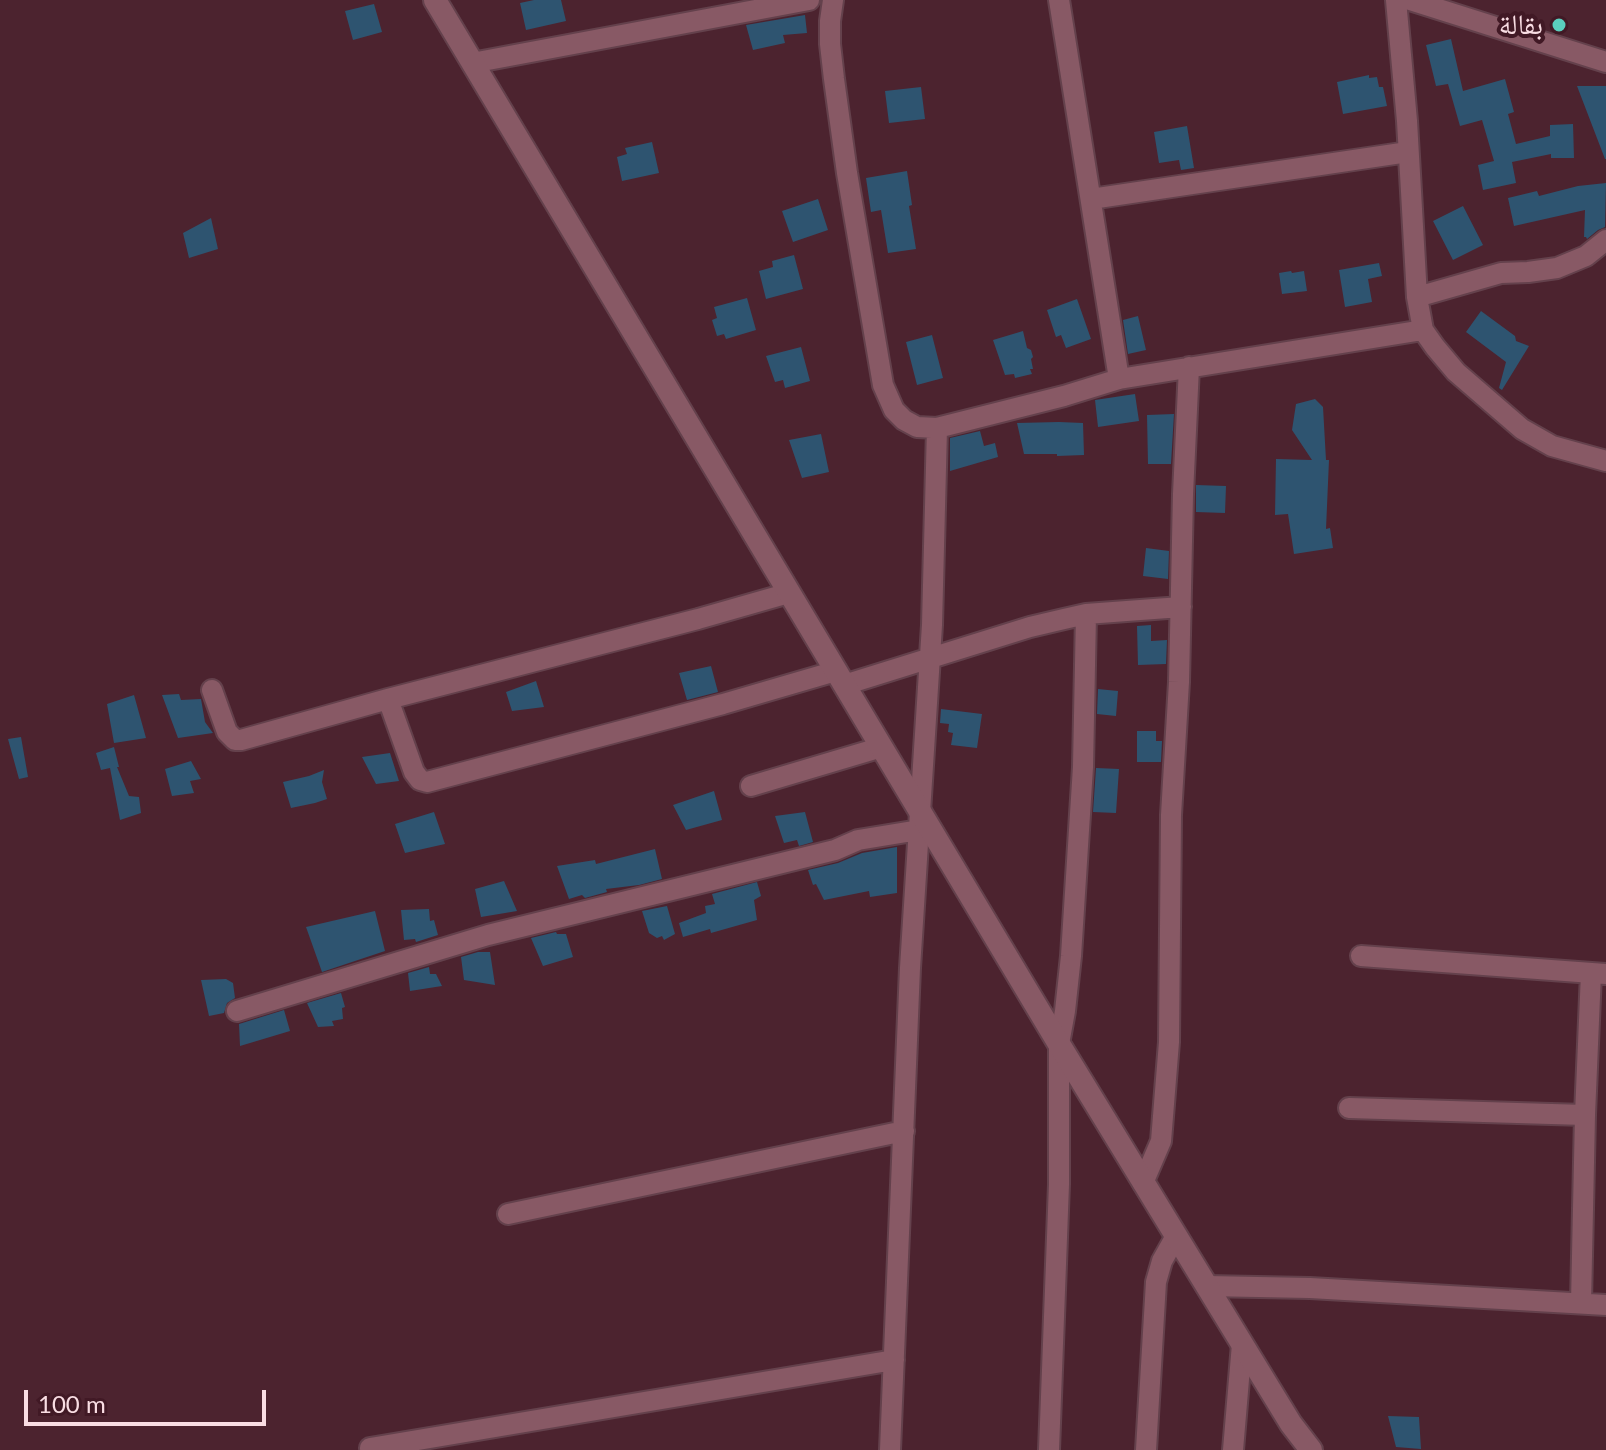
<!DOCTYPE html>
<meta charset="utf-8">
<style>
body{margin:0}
#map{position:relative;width:1606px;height:1450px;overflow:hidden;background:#4c232f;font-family:Lato,sans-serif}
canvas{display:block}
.scale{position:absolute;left:24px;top:1390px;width:242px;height:36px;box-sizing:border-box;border:4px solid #f9dde3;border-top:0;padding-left:10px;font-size:24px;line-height:28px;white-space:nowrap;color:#f9dde3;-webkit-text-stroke:6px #411925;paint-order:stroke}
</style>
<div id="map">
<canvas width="1606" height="1450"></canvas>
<div class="scale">100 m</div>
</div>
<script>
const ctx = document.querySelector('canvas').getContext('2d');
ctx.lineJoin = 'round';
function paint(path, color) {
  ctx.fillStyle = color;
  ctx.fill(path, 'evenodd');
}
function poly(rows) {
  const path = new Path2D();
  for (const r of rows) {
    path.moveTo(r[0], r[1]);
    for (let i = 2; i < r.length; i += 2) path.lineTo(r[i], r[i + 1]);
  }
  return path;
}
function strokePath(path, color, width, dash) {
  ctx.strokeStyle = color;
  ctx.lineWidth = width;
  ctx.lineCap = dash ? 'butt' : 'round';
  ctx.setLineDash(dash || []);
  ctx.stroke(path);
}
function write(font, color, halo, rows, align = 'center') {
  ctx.font = font + ' Lato,"Noto Naskh Arabic",sans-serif';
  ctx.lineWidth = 8;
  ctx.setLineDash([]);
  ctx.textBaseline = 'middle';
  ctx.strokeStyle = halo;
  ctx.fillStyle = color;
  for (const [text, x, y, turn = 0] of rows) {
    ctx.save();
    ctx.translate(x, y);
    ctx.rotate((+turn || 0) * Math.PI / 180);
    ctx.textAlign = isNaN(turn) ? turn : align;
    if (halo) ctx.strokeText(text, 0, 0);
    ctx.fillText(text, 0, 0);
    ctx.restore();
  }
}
const building = poly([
 [534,0,561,0,566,21,526,30,520,3],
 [374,4,382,32,353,40,345,11],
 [805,15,807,33,783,35,785,43,753,50,746,25],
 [1451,39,1463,91,1505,79,1514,112,1508,114,1516,144,1550,136,1550,125,1573,124,1574,158,1551,158,1551,154,1512,162,1516,183,1483,190,1478,165,1494,161,1482,120,1460,126,1448,84,1436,86,1426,45],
 [1369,75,1369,78,1377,77,1379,87,1383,87,1387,106,1343,114,1337,82],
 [1577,86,1606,86,1606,159,1605,159],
 [921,87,925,119,889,123,885,91],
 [1187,126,1194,168,1181,170,1179,160,1159,163,1154,132],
 [652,142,659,173,622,181,617,157,627,154,625,148],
 [907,171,912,205,909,206,916,249,888,253,881,210,871,212,866,178],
 [1606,183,1605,227,1598,230,1587,239,1586,237,1584,237,1585,210,1514,226,1508,198,1537,191,1539,196,1578,186],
 [818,199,828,230,793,242,782,211],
 [1463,206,1483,245,1453,260,1433,221],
 [211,218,218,249,189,258,183,233],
 [794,255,803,289,766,299,759,271,773,267,772,261],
 [1379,263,1382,276,1368,279,1372,302,1345,307,1339,270],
 [1291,271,1292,273,1304,271,1307,291,1282,294,1279,273],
 [747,298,756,330,726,339,724,334,717,336,712,320,717,318,714,307],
 [1077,299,1091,339,1066,348,1061,335,1056,337,1047,310],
 [1481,311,1515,336,1516,341,1529,346,1502,390,1499,388,1506,362,1466,332],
 [1138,316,1146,350,1128,354,1123,320],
 [1023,331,1027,348,1031,350,1033,357,1031,359,1033,369,1030,369,1032,374,1015,378,1014,374,1005,375,993,340],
 [932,335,943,378,917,385,906,342],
 [801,347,810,381,785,388,783,380,775,382,766,356],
 [1135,394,1139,421,1098,427,1095,400],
 [1315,399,1323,407,1326,460,1329,460,1326,529,1330,528,1333,548,1294,554,1288,514,1275,515,1276,459,1312,460,1292,430,1296,404],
 [1174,414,1171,464,1148,464,1147,415],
 [1059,422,1083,423,1084,455,1057,456,1057,454,1024,454,1017,423],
 [980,431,984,446,995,443,998,457,950,471,950,438],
 [821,434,829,472,802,478,789,440],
 [1196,485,1226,486,1225,513,1196,512],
 [1146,548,1169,551,1168,579,1143,576],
 [1151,625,1151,641,1167,640,1166,664,1138,665,1137,626],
 [711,666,718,692,687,700,679,673],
 [536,681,544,707,512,711,506,692],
 [1098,689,1118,691,1116,716,1097,714],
 [179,694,181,700,201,699,205,722,213,733,178,738,162,695],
 [134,695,146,738,114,743,107,704],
 [941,709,982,714,977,748,951,745,953,733,948,732,949,724,940,723],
 [1137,731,1156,731,1156,741,1162,741,1161,762,1137,762],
 [21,737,28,777,19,779,8,739],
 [114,747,119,767,117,767,129,796,139,797,141,813,120,820,110,768,101,770,96,753],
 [390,753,399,781,376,784,362,757],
 [191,761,201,779,190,781,194,793,172,796,165,769],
 [1096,768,1119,769,1116,813,1093,812],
 [324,770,322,782,327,799,315,803,291,808,283,782,309,776],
 [714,791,722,820,686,830,673,805],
 [434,812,445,844,405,853,395,824],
 [805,812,813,842,799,846,797,840,784,843,775,816],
 [897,847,897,893,870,897,869,891,824,900,816,884,813,885,808,870,838,863,862,853],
 [655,849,662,879,639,885,606,889,607,892,585,898,582,895,569,899,557,866,595,860,596,864],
 [504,881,517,911,481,917,475,889],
 [757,882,761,896,754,900,757,920,711,933,710,929,683,937,679,923,706,913,705,906,715,904,712,894],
 [667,906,675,934,664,940,662,936,657,938,649,933,642,911],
 [429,909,430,921,434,920,438,935,416,942,415,939,404,940,401,910],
 [375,911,385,951,322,972,306,927],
 [556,932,557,934,566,934,573,957,543,966,531,938],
 [478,952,490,952,495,985,464,980,461,957],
 [429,967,430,974,436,974,442,986,410,991,408,973],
 [226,979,233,983,235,998,227,1003,224,1013,209,1016,201,980],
 [341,993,345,1007,342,1008,343,1019,332,1021,334,1026,318,1027,307,1003],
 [284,1010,290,1031,240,1046,239,1024],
 [1388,1416,1419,1417,1421,1449,1396,1447]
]);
const minor = poly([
 [833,0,830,21,830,44,834,79,847,173,883,385,894,410,904,420,917,427,937,428,1064,396,1119,379,1423,330],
 [1059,0,1119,379],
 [1396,0,1407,121,1417,297,1423,330,1435,347,1456,372,1522,429,1552,446,1606,461],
 [1410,0,1606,62],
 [472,63,809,0],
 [1091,199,1408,152],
 [1417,297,1501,273,1528,272,1557,268,1586,256,1606,240],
 [844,685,1030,627,1064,619,1086,614,1181,607],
 [212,690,227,732,235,740,241,740,388,699,698,619,789,593],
 [388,699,414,772,420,780,427,782,723,704,836,671],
 [751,786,882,747],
 [1361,956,1606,974],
 [237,1011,488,935,835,850,858,840,919,830],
 [1349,1108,1585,1115],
 [1143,1183,1161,1141,1169,1042,1171,815,1179,682,1183,494,1189,367],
 [508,1214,904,1131],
 [1206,1286,1310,1288,1606,1305],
 [1581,1303,1585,1115,1591,973],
 [370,1448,894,1360],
 [890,1450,910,968,932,625,937,428],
 [1049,1450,1059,1184,1059,1044,1065,1011,1071,956,1083,767,1086,614],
 [1146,1450,1156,1282,1162,1261,1176,1236],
 [1233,1450,1242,1344]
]);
const tertiary = poly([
 [435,0,1059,1044,1291,1424,1311,1450]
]);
const markers = [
 [1559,25,8,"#5acebd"]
];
const poiNames = [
 ["بقالة",1543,25]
];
paint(building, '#2e5470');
strokePath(minor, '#64414c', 24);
strokePath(tertiary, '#64414c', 26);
strokePath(minor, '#885965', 20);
strokePath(tertiary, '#885965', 22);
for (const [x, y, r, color] of markers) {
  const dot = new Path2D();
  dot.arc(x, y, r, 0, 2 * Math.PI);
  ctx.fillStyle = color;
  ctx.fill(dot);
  strokePath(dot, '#411925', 3);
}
write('28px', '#f9dde3', '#411925', poiNames, 'right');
</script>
